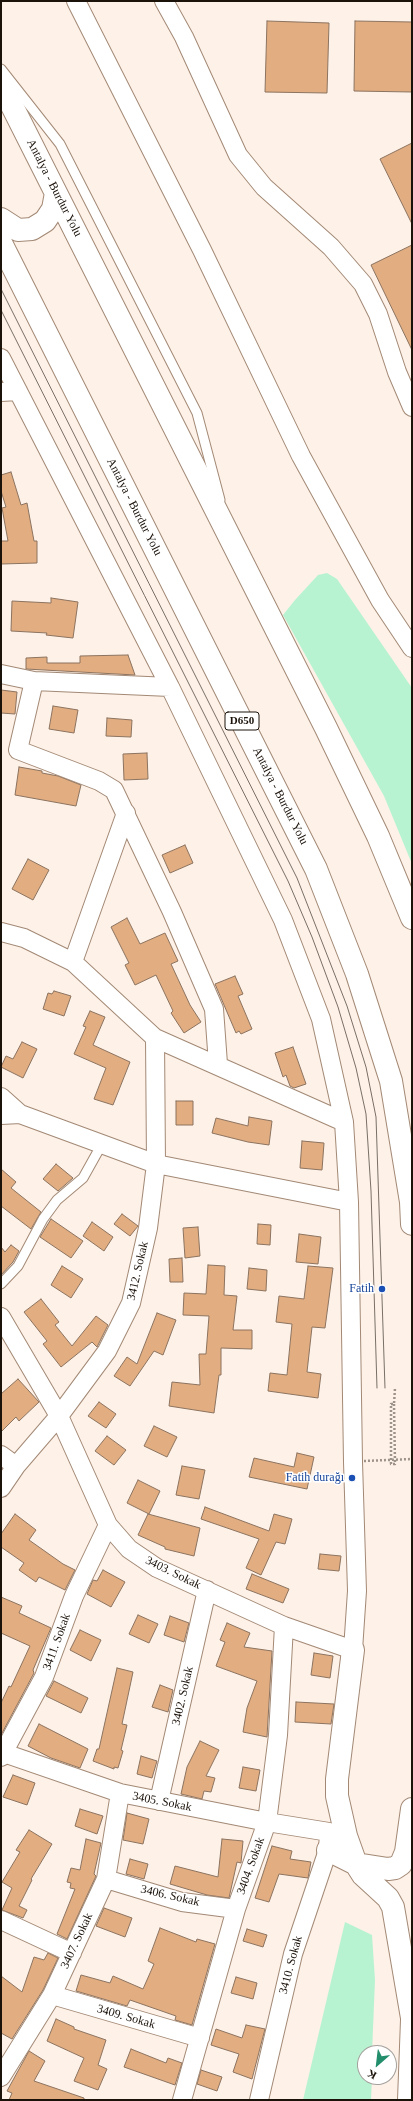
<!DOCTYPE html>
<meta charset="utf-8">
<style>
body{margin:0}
#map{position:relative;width:413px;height:2101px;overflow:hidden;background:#fdf1e8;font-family:"Times New Roman",serif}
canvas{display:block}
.frame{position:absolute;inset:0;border:2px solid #1b120a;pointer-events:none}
.north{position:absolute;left:357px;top:2045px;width:40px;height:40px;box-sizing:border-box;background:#fff;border:1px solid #a4a09d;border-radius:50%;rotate:208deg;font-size:11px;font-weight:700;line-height:16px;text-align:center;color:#1b120a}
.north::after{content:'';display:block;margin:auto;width:14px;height:18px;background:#238e6c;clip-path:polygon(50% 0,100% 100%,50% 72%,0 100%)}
</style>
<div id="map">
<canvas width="413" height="2101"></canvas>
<div class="frame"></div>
<div class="north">K</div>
</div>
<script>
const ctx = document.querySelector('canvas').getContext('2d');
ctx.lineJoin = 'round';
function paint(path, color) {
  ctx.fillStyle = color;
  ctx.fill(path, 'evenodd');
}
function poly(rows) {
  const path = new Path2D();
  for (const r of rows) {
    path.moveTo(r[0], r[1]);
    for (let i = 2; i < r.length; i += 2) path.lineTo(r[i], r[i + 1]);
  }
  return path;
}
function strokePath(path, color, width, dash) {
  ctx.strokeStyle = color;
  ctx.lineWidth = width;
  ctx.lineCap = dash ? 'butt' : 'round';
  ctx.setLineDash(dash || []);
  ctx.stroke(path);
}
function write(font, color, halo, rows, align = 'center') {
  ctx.font = font + ' "Times New Roman",serif';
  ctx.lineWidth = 3;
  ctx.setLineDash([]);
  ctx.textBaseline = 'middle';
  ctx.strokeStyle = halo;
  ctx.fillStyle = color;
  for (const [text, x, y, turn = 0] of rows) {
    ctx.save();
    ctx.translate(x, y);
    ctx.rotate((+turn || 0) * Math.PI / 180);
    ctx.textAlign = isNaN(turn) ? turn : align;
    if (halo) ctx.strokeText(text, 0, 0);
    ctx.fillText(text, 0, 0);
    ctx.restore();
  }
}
const green = poly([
 [327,573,337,579,412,688,412,864,384,796,283,615,295,600,318,575],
 [345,1922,372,1935,375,1980,372,2053,365,2053,365,2077,372,2077,371,2100,303,2100]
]);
const building = poly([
 [267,21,329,23,327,93,265,92,267,21],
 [355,21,412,22,412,92,354,91,355,21],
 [412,143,412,224,380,159,412,143],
 [412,245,412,350,371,265,412,245],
 [11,472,21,505,27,503,34,541,37,541,37,563,1,564,1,541,8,541,2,508,6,507,1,491,1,475,11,472],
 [51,598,78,602,73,638,46,635,47,633,11,631,12,601,51,603,51,598],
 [128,655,135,675,26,669,26,658,47,657,47,663,80,663,80,656,128,655],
 [1,690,17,692,15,714,1,713,1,690],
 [53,706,78,710,74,733,49,729,53,706],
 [107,718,132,720,131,737,106,736,107,718],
 [147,753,148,779,124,780,123,754,147,753],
 [19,767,42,771,42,773,58,776,81,785,76,806,15,795,19,767],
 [185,845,193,863,170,873,162,855,185,845],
 [28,859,49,870,33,900,12,889,28,859],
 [127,918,140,944,165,933,178,961,171,964,190,1005,201,1022,184,1033,171,1013,173,1011,156,975,135,985,125,965,129,963,111,927,127,918],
 [235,976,243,994,238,996,252,1029,241,1034,239,1031,236,1033,215,984,235,976],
 [54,991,71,996,64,1016,43,1009,48,993,52,994,54,991],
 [90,1011,105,1017,93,1045,130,1062,113,1105,94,1099,106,1068,74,1054,86,1027,83,1026,90,1011],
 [22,1042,37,1049,23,1078,1,1067,6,1056,13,1059,22,1042],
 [293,1047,306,1084,294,1088,290,1086,286,1075,283,1077,275,1053,293,1047],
 [176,1101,193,1101,193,1125,176,1125,176,1101],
 [249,1117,272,1121,269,1145,248,1142,212,1133,216,1118,248,1126,249,1117],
 [302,1141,324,1143,322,1170,300,1168,302,1141],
 [56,1164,73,1178,58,1191,43,1179,56,1164],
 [1,1169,16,1182,11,1188,41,1212,31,1229,1,1206,1,1169],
 [122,1214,138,1226,130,1236,114,1224,122,1214],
 [51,1219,83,1241,71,1258,40,1237,51,1219],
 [92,1222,113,1237,104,1251,83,1236,92,1222],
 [258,1224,271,1225,270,1245,257,1244,258,1224],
 [198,1227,200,1256,185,1258,183,1228,198,1227],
 [299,1234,321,1237,318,1264,296,1262,299,1234],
 [11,1245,19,1251,13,1262,1,1275,1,1247,5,1252,11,1245],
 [182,1258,183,1282,170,1282,169,1259,182,1258],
 [208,1265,225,1266,224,1295,237,1296,233,1330,252,1330,252,1349,221,1348,221,1375,219,1375,214,1413,169,1406,172,1382,200,1385,199,1354,206,1354,209,1316,183,1315,184,1293,206,1294,208,1265],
 [62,1266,83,1279,71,1298,51,1285,62,1266],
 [308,1266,333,1268,325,1328,312,1327,307,1372,321,1374,318,1398,268,1391,270,1373,287,1375,292,1324,276,1322,279,1296,304,1299,308,1266],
 [249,1268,267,1270,266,1291,247,1289,249,1268],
 [41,1299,59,1322,55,1325,72,1346,96,1316,108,1325,97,1347,92,1342,61,1367,43,1344,47,1341,24,1312,41,1299],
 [157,1313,176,1320,163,1355,154,1351,130,1386,114,1376,127,1357,137,1364,157,1313],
 [18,1379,39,1402,19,1421,16,1417,1,1432,1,1394,18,1379],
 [99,1402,116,1414,106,1428,88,1416,99,1402],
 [154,1426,177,1437,167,1457,144,1446,154,1426],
 [107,1436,126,1450,114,1465,95,1451,107,1436],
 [297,1453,314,1457,307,1489,249,1477,254,1458,294,1467,297,1453],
 [182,1466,205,1470,199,1499,176,1495,182,1466],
 [138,1480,160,1491,149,1514,127,1503,138,1480],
 [205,1507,269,1531,274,1514,292,1519,285,1544,276,1542,261,1575,246,1568,259,1539,201,1519,205,1507],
 [15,1514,36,1530,29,1540,63,1564,75,1570,65,1590,39,1577,36,1582,19,1570,24,1563,1,1547,1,1534,15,1514],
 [148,1514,200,1528,194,1556,165,1549,165,1547,138,1535,148,1514],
 [320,1554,341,1556,339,1571,318,1569,320,1554],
 [103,1570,125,1582,111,1607,87,1594,93,1580,97,1581,103,1570],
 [252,1574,289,1589,283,1603,246,1589,252,1574],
 [1,1597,22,1606,19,1613,51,1628,33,1670,34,1673,1,1735,1,1703,9,1686,11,1687,30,1646,1,1633,1,1597],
 [138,1615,158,1624,149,1643,129,1634,138,1615],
 [170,1616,189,1623,184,1642,164,1635,170,1616],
 [227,1623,250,1633,244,1647,272,1651,267,1737,243,1732,247,1708,257,1681,216,1666,225,1642,220,1640,227,1623],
 [80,1630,101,1640,91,1661,70,1650,80,1630],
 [314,1653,333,1656,330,1678,311,1675,314,1653],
 [117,1668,133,1672,122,1724,127,1725,121,1750,123,1751,118,1768,114,1767,114,1769,93,1761,97,1749,99,1749,117,1668],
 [54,1681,88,1698,81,1713,46,1696,54,1681],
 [160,1685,173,1690,168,1712,152,1707,160,1685],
 [296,1702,334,1704,331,1724,295,1722,296,1702],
 [39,1724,88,1749,80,1768,51,1758,28,1746,39,1724],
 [200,1741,219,1750,206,1776,215,1778,211,1792,204,1791,202,1799,181,1794,187,1767,200,1741],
 [141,1756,157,1761,152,1778,137,1774,141,1756],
 [243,1767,260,1770,256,1791,239,1788,243,1767],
 [13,1775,35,1783,27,1805,3,1797,13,1775],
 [80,1809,103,1816,97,1834,75,1826,80,1809],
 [127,1813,149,1819,143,1844,123,1840,127,1813],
 [29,1830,52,1844,31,1879,32,1880,19,1906,27,1910,23,1918,2,1910,12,1888,2,1882,20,1852,16,1850,29,1830],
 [86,1839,101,1843,94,1874,96,1876,67,1939,57,1934,75,1889,70,1888,71,1883,67,1882,71,1868,80,1870,86,1839],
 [222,1839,243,1841,241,1863,237,1862,229,1898,207,1895,170,1884,175,1866,218,1877,222,1839],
 [272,1846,292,1851,290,1859,311,1862,308,1878,279,1874,269,1902,255,1898,272,1846],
 [130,1859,148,1864,144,1879,126,1874,130,1859],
 [104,1908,132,1918,125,1937,96,1926,104,1908],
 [160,1928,196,1942,197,1939,215,1944,192,2025,175,2020,176,2016,130,2000,127,2006,76,1991,81,1975,110,1983,113,1976,143,1989,154,1964,148,1961,160,1928],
 [247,1929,267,1935,263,1947,243,1941,247,1929],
 [48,1953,58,1958,43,1990,12,2039,1,2033,1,1976,22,1992,34,1957,44,1960,48,1953],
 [236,1977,257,1983,253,1999,231,1993,236,1977],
 [56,2019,74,2027,74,2029,106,2040,98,2065,107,2069,98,2090,74,2081,84,2058,47,2041,56,2019],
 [246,2025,265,2029,252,2079,233,2072,239,2054,211,2045,216,2029,242,2038,246,2025],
 [131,2049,166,2063,168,2058,182,2063,175,2085,124,2067,131,2049],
 [29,2051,45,2061,34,2081,84,2098,84,2100,9,2100,12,2093,7,2091,29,2051],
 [201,2070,222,2077,217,2091,197,2084,201,2070]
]);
const path = poly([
 [394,1404,395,1464,391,1464,391,1404,394,1404,395,1388]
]);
const lane = poly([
 [1,69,60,144,197,413,220,500],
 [1,1284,18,1266,43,1219,57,1200,83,1178,102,1144]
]);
const street = poly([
 [76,1,202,250,301,456,380,600,412,648],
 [164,1,184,37,238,155,264,187,331,247,363,284,378,314,397,372,412,407],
 [1,358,170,687,283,920,321,1019,344,1122,349,1202,353,1462,357,1591,353,1650,284,1626,157,1568,129,1549,108,1525,59,1416,1,1317],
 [1,392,18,391],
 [1,674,34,681,170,687],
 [34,681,18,750,99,781,114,790,172,912,214,1009,218,1064],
 [1,932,24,938,73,962,155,1038,344,1122],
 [73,962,126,813],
 [1,1097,20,1114,1,1115],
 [20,1114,156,1164,349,1202],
 [1,1455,16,1466],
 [1,1488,16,1466,59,1416,107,1351,131,1303,148,1228,156,1164,155,1038],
 [1,1752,120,1793,267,1822,329,1832,328,1850,293,1954,259,2100],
 [1,1757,44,1677,74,1596,108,1525],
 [159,1801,207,1590],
 [106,1879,182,1902,236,1909],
 [1,1920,72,1953],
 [52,1995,200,2038],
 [1,2077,52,1995,106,1879,120,1793],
 [182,2100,236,1909,267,1822,278,1735,284,1626]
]);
const highway = poly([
 [1,84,326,728,378,836,412,918],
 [1,219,18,230,32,229,45,221,53,209,56,193],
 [1,243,316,869,357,974,391,1081,411,1202,412,1224],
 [353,1650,337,1779,337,1796,346,1836,356,1864,363,1875,388,1898,393,1907,412,2018],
 [328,1850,356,1864,388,1869,395,1868,401,1864,406,1852,412,1809],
 [409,2100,412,2020]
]);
const tram = poly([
 [1,289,297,878,347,1006,366,1067,376,1117,385,1388],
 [1,310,288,881,312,937,338,1007,356,1068,366,1114,371,1191,377,1388]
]);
const pathBridge = poly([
 [364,1461,412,1459]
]);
const markers = [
 [382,1289,4,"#1a4fb4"],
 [352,1478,4,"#1a4fb4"]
];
const shields = [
 [242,721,34]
];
const shieldNames = [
 ["D650",242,721]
];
const streetNames = [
 ["Antalya - Burdur Yolu",54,188,63],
 ["Antalya - Burdur Yolu",134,507,63],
 ["Antalya - Burdur Yolu",280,796,63],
 ["3412. Sokak",138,1271,-77],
 ["3403. Sokak",173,1573,26],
 ["3411. Sokak",57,1642,-70],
 ["3402. Sokak",183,1696,-77],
 ["3405. Sokak",162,1802,11],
 ["3404. Sokak",251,1866,-70],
 ["3406. Sokak",170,1896,13],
 ["3407. Sokak",77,1941,-65],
 ["3410. Sokak",291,1965,-75],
 ["3409. Sokak",126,2017,16]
];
const transitNames = [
 ["Fatih",374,1289],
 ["Fatih durağı",344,1478]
];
paint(green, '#b8f3d1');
paint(building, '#e2ad81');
strokePath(building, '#8c735f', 1);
strokePath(lane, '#a38975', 11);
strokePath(street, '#a38975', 20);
strokePath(highway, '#a38975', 24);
strokePath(path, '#9d938a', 2.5, [2, 2]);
strokePath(lane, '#fff', 9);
strokePath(street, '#fff', 18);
strokePath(highway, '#fff', 22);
strokePath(tram, '#796f66', 1);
strokePath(pathBridge, '#9d938a', 2.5, [2, 2]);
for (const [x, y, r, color] of markers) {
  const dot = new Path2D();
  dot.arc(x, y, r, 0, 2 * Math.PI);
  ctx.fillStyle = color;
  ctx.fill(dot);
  strokePath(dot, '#fff', 1.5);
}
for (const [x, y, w] of shields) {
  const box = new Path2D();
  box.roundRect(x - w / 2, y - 9, w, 18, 3);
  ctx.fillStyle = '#fff';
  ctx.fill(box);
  strokePath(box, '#1b120a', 1);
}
write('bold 11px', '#1b120a', null, shieldNames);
write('12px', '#1b120a', '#fff', streetNames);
write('12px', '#164399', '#fff', transitNames, 'right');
</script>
